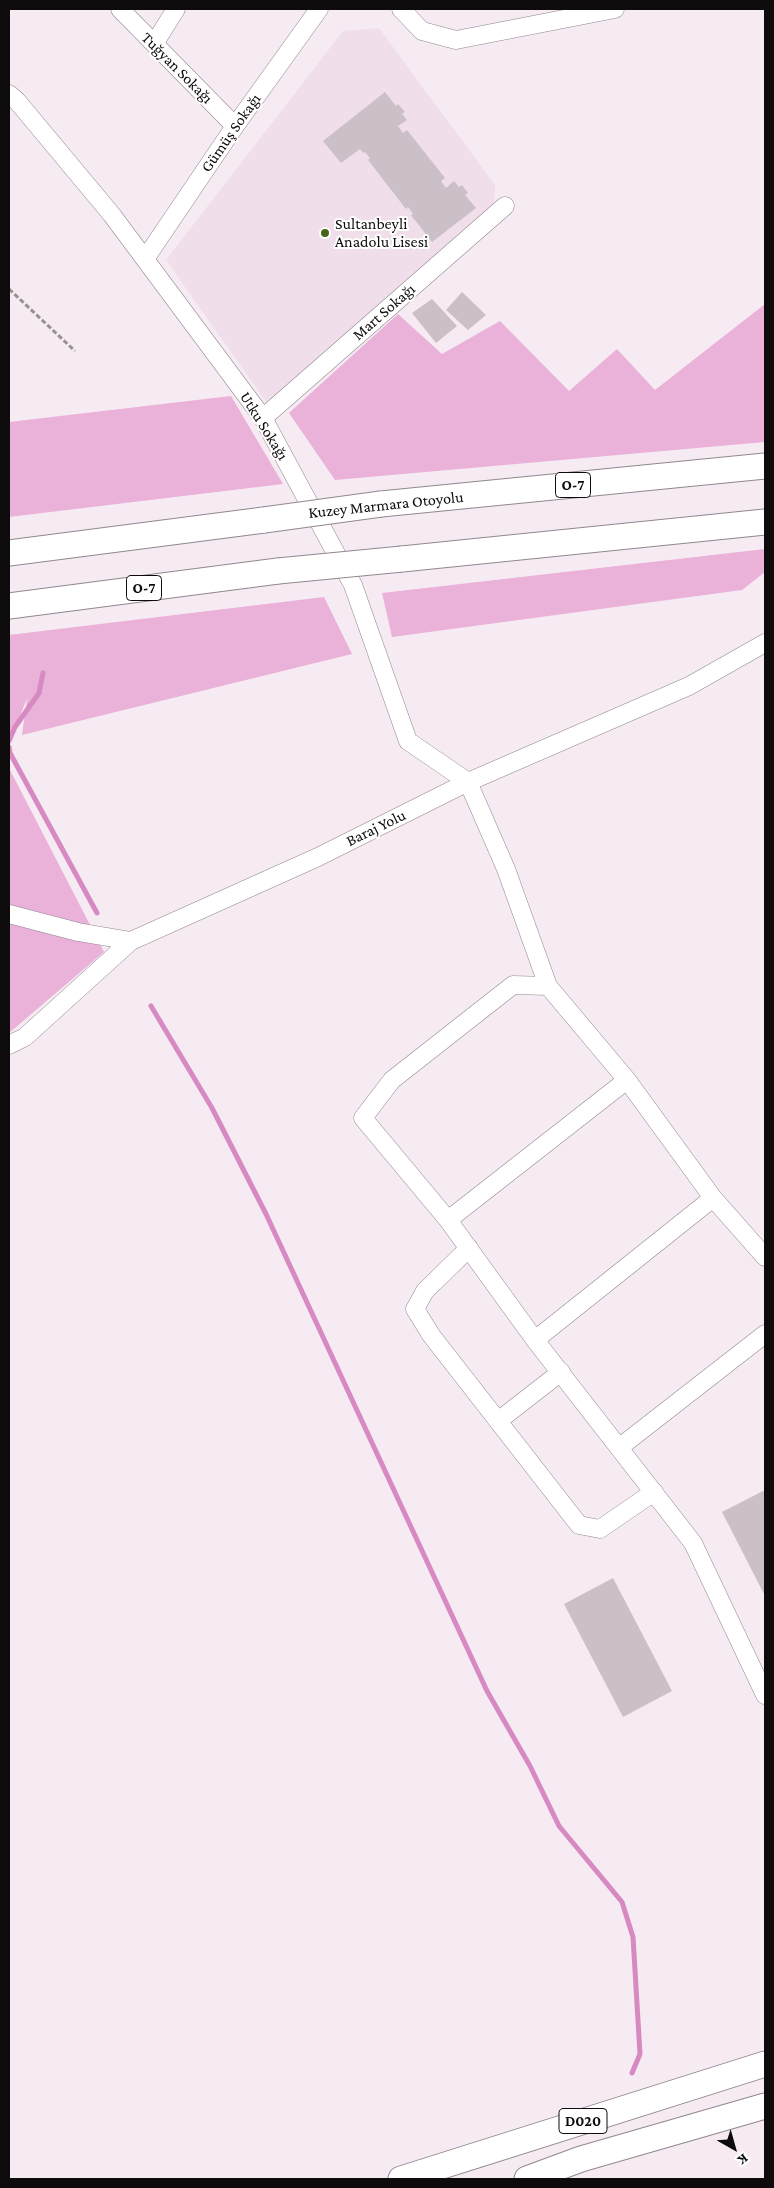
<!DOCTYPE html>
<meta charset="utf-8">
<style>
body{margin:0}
#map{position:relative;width:774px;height:2188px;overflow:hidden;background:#f6ebf2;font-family:"Crimson Pro",serif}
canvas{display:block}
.frame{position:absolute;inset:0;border:10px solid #0e0b0d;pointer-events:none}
.north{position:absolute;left:709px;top:2123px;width:50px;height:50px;-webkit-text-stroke:4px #fff;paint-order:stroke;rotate:142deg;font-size:14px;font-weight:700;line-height:20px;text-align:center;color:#0e0b0d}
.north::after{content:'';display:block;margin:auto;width:18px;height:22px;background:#0e0b0d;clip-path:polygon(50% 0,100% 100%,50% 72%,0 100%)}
</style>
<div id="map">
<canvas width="774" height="2188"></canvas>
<div class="frame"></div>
<div class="north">K</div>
</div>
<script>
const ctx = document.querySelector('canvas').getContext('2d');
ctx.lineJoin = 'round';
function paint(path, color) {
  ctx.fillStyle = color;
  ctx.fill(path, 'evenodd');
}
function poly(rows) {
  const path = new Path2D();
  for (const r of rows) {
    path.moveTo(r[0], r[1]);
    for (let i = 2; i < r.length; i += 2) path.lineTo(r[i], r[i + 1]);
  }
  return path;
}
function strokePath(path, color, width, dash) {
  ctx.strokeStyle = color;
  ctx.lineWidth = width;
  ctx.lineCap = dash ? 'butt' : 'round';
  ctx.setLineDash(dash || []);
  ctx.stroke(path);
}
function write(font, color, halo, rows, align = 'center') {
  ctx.font = font + ' "Crimson Pro",serif';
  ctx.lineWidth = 4;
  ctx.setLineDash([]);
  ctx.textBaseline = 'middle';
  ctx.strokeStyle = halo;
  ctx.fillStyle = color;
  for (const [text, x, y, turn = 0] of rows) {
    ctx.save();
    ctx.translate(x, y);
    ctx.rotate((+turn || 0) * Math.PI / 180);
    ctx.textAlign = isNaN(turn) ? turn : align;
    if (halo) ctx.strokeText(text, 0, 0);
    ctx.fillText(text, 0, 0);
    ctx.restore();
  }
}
const built = poly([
 [379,28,495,185,494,205,267,403,166,260,343,31]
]);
const green = poly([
 [765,304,765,442,335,480,289,413,398,314,442,354,500,321,569,391,617,349,655,390],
 [231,396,283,484,9,517,9,422],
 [765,549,765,572,742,590,392,637,382,593],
 [324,597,352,654,22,735,27,698,9,745,9,635],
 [9,768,104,952,9,1033]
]);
const stream = poly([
 [9,741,15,727,39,693,43,673],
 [9,747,10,753,97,913],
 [151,1006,212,1108,266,1214,487,1691,530,1766,559,1826,622,1902,633,1937,640,2054,632,2073]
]);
const building = poly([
 [385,92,396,106,398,104,405,112,402,114,407,120,398,126,403,133,407,130,445,178,441,181,446,188,454,181,459,187,462,185,468,193,465,195,476,208,432,242,411,215,413,214,408,207,406,209,368,160,370,158,365,152,363,153,360,149,341,163,323,141],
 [462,292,486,315,468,330,446,310],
 [432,299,457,326,436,343,412,313],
 [765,1490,765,1596,722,1512],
 [613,1578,672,1691,623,1717,564,1604]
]);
const path = poly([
 [9,289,75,351]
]);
const minor = poly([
 [120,9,235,126],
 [401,9,422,31,456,40,615,9],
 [154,44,176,9],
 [9,94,17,101,112,215,263,418,353,585,408,741,468,782,506,869,548,986],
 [145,259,235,126,319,9],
 [263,418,505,206],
 [9,914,78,932,131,941],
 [9,1045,25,1037,131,941,318,857,468,782,689,686,765,643],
 [448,1220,363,1118,392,1080,513,985,548,986,627,1080],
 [469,1248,425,1291,415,1309,431,1335,579,1525,600,1529,654,1492],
 [765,1257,713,1198,535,1340,693,1543,765,1695],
 [535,1340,448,1220,627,1080,713,1198],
 [498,1421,561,1372],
 [620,1447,765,1334]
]);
const highway = poly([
 [381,504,765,466],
 [9,553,264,520],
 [402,559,765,522],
 [9,606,278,571],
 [401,2179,765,2064],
 [527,2179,581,2159,765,2106]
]);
const highwayBridge = poly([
 [264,520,381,504],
 [278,571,402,559]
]);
const markers = [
 [325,233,5,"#476315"]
];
const shields = [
 [573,485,35],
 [144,588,35],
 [583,2121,48]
];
const shieldNames = [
 ["O-7",573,485],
 ["O-7",144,588],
 ["D020",583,2121]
];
const streetNames = [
 ["Tuğyan Sokağı",177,68,45],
 ["Gümüş Sokağı",231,133,-55],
 ["Mart Sokağı",384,312,-41],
 ["Utku Sokağı",264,426,58],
 ["Kuzey Marmara Otoyolu",386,505,-6],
 ["Baraj Yolu",376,828,-26]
];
const poiNames = [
 ["Sultanbeyli",335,224],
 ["Anadolu Lisesi",335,242]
];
paint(built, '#f0deea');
paint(green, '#eab1d9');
strokePath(stream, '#d789c2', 5);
paint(building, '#cbc0c7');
strokePath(minor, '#91878e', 19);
strokePath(highway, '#91878e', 27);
strokePath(path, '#979095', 3, [5, 2.5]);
strokePath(minor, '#fff', 18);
strokePath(highway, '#fff', 25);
strokePath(highwayBridge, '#91878e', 27, []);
strokePath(highwayBridge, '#fff', 25);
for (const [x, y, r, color] of markers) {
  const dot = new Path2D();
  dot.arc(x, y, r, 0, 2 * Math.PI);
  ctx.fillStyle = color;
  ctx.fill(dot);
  strokePath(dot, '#fff', 2);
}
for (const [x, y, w] of shields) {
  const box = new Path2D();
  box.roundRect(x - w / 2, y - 12.5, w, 25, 4);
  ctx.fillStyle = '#fff';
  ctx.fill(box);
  strokePath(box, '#0e0b0d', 1);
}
write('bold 15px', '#0e0b0d', null, shieldNames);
write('16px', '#0e0b0d', '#fff', streetNames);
write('16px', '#0e0b0d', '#fff', poiNames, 'left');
</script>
